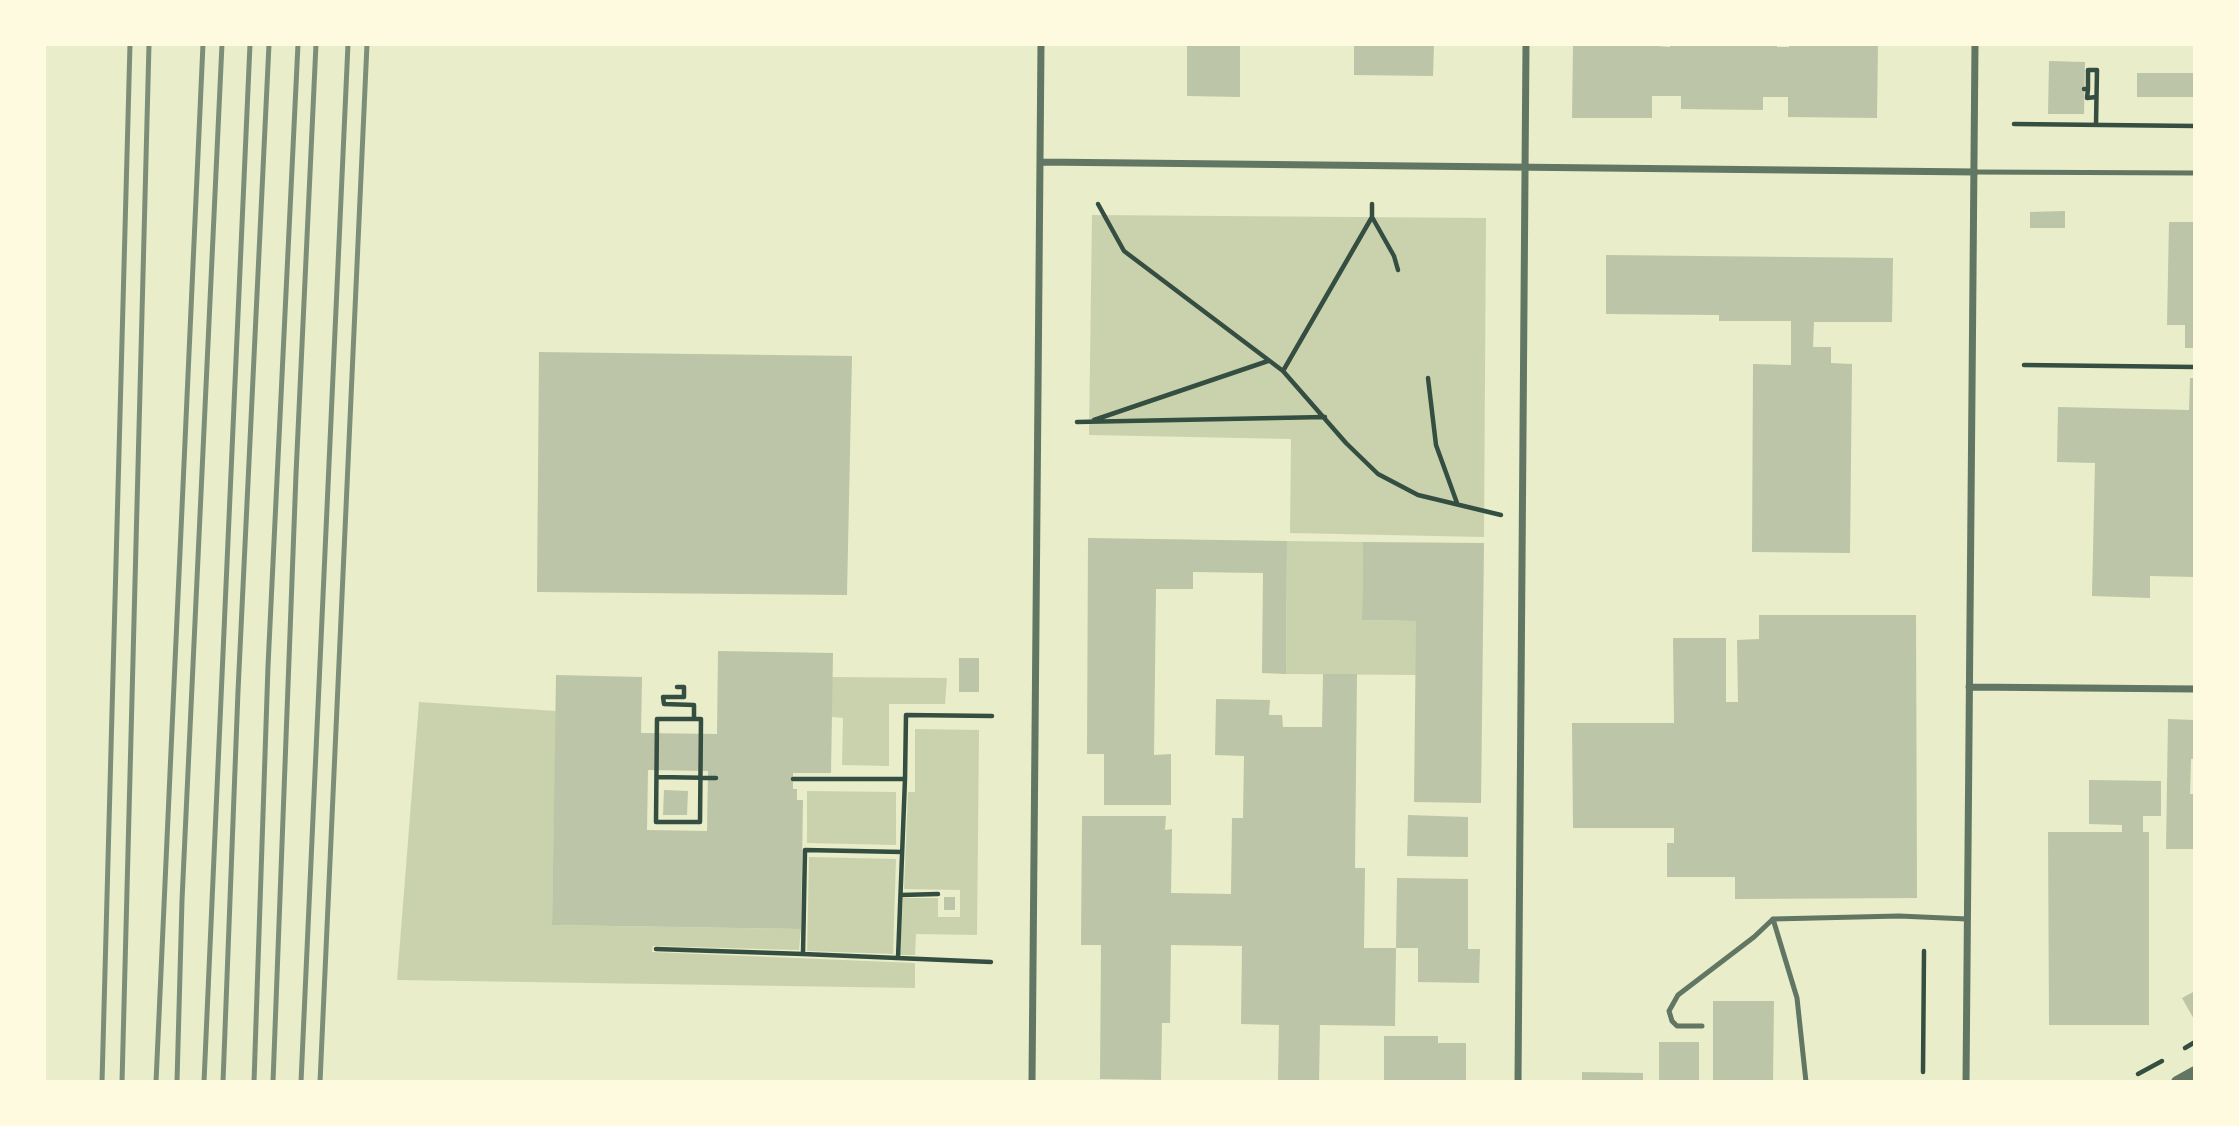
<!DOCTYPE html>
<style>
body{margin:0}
#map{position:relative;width:2239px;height:1126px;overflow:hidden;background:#e9edc9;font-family:"Fira Sans",sans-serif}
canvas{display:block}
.frame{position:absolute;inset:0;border:46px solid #fefae0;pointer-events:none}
</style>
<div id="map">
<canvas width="2239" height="1126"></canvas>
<div class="frame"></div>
</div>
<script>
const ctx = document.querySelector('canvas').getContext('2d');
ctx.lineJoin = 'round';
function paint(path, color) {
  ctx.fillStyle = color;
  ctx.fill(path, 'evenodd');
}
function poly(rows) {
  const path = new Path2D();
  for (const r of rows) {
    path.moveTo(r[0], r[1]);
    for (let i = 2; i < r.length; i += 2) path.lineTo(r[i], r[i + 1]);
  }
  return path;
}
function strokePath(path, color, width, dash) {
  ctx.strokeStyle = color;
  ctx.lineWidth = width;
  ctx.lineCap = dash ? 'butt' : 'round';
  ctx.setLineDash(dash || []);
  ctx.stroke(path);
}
const green = poly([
 [1092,215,1486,218,1484,537,1290,533,1291,439,1089,435],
 [1287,541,1363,542,1362,620,1416,621,1416,675,1286,674],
 [832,677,947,678,945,704,889,704,889,766,842,765,843,718,832,717],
 [419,702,556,711,552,925,801,929,799,950,653,946,652,952,915,963,915,988,397,980],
 [915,729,979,730,977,935,916,934,915,955,900,955,903,898,938,898,938,917,960,917,960,890,904,889,908,792,915,792],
 [807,791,896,792,896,845,807,843],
 [809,857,896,859,893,954,807,951]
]);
const building = poly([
 [1187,44,1240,44,1240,97,1187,96],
 [1354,44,1434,44,1433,76,1354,75],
 [1573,44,1656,44,1656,46,1670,47,1670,44,1777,44,1777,47,1789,47,1789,44,1878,44,1877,118,1788,117,1788,97,1763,97,1763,110,1681,109,1681,96,1652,96,1652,118,1572,118],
 [2049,61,2085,62,2084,114,2048,114],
 [2137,73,2195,73,2195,97,2137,97],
 [2065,211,2065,228,2030,228,2030,212],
 [2169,222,2195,222,2195,348,2185,348,2185,325,2167,325],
 [1606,255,1893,258,1892,322,1814,322,1813,347,1831,347,1831,363,1852,364,1850,553,1752,552,1753,364,1791,365,1791,321,1719,321,1719,315,1606,314],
 [539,352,852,356,847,595,537,592],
 [2190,378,2195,378,2195,577,2150,576,2150,598,2092,596,2095,463,2057,462,2058,407,2189,410],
 [1088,538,1287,541,1286,674,1262,673,1263,573,1193,572,1193,589,1156,589,1154,755,1171,754,1171,805,1104,805,1104,754,1087,754],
 [1363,542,1484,543,1481,803,1414,802,1416,621,1362,620],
 [1759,615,1916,615,1917,898,1735,899,1735,877,1667,877,1667,843,1674,843,1674,828,1573,828,1572,723,1674,723,1673,638,1726,638,1726,702,1738,702,1737,640,1759,639],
 [718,651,833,653,831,773,793,773,793,789,797,789,797,800,803,800,801,929,552,925,556,675,642,677,641,733,717,734],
 [648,770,708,771,707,831,647,830],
 [959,658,979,658,979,692,959,692],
 [1323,674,1357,674,1355,868,1365,868,1364,948,1396,948,1397,878,1468,879,1468,949,1480,949,1479,983,1418,982,1418,948,1396,948,1395,1026,1320,1025,1319,1082,1278,1082,1279,1025,1241,1024,1242,946,1171,945,1170,1023,1162,1023,1161,1080,1100,1079,1101,945,1081,945,1082,816,1166,816,1165,830,1172,829,1171,893,1231,894,1232,818,1243,818,1244,756,1215,755,1216,699,1270,700,1269,715,1282,715,1283,727,1322,727],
 [2168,719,2195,720,2195,759,2191,759,2190,794,2195,794,2195,849,2166,849],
 [2089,780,2161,781,2161,816,2143,816,2143,832,2149,832,2149,1025,2049,1025,2048,832,2122,832,2122,825,2089,824],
 [664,790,688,791,687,815,663,815],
 [1408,815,1468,817,1468,857,1407,856],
 [944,897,955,897,955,910,944,910],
 [2195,991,2195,1021,2182,998],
 [1713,1001,1774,1001,1773,1082,1713,1082],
 [1384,1036,1438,1036,1438,1043,1466,1043,1466,1082,1384,1082],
 [1659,1042,1699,1042,1699,1082,1659,1082],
 [1582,1072,1643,1073,1643,1082,1582,1082]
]);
const path = poly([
 [2084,89,2088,89,2088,70,2097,70,2096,124],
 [2088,89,2087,98,2096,97],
 [2014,124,2195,126],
 [1098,204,1124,251,1283,371,1346,443,1378,474,1418,495,1501,515],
 [1372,204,1372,217,1394,256,1398,270],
 [2024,365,2195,367],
 [1283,371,1372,217],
 [1428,378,1436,445,1457,503],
 [1094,420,1268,361],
 [1077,422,1325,417],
 [677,687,684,687,684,697,663,697,664,704,694,705,694,719],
 [657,719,701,719,700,822,656,822,657,719],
 [657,777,716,778],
 [793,779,905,779,906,715,992,716],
 [902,852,805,850,803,954,991,962],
 [901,895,938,894],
 [656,949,803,954],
 [898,958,905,779],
 [2185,1048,2195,1042],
 [1923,1072,1924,951],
 [2138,1074,2162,1061]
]);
const service = poly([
 [1975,172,2195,173],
 [1773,919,1797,998,1806,1082],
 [1702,1026,1677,1026,1672,1021,1669,1011,1678,995,1754,937,1773,919,1899,916,1967,919]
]);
const minor = poly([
 [1040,162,1975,172],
 [1969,687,2195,689],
 [1032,1082,1041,44],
 [1518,1082,1526,44],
 [1966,1082,1975,44]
]);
const tertiary = poly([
 [2177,1082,2195,1072]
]);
const rail = poly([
 [102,1082,130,44],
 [122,1082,149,44],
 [156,1082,203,44],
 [177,1082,182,900,222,44],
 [204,1082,250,44],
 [223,1082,238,691,269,44],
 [254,1082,268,666,298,44],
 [273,1082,296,474,316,44],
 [301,1082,348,44],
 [320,1082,367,44]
]);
paint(green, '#cad2ad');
paint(building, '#bcc5a7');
strokePath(path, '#344e41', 4.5);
strokePath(service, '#617663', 5);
strokePath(minor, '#617663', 7);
strokePath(tertiary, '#617663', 12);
strokePath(rail, '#7c8e77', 5);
</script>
